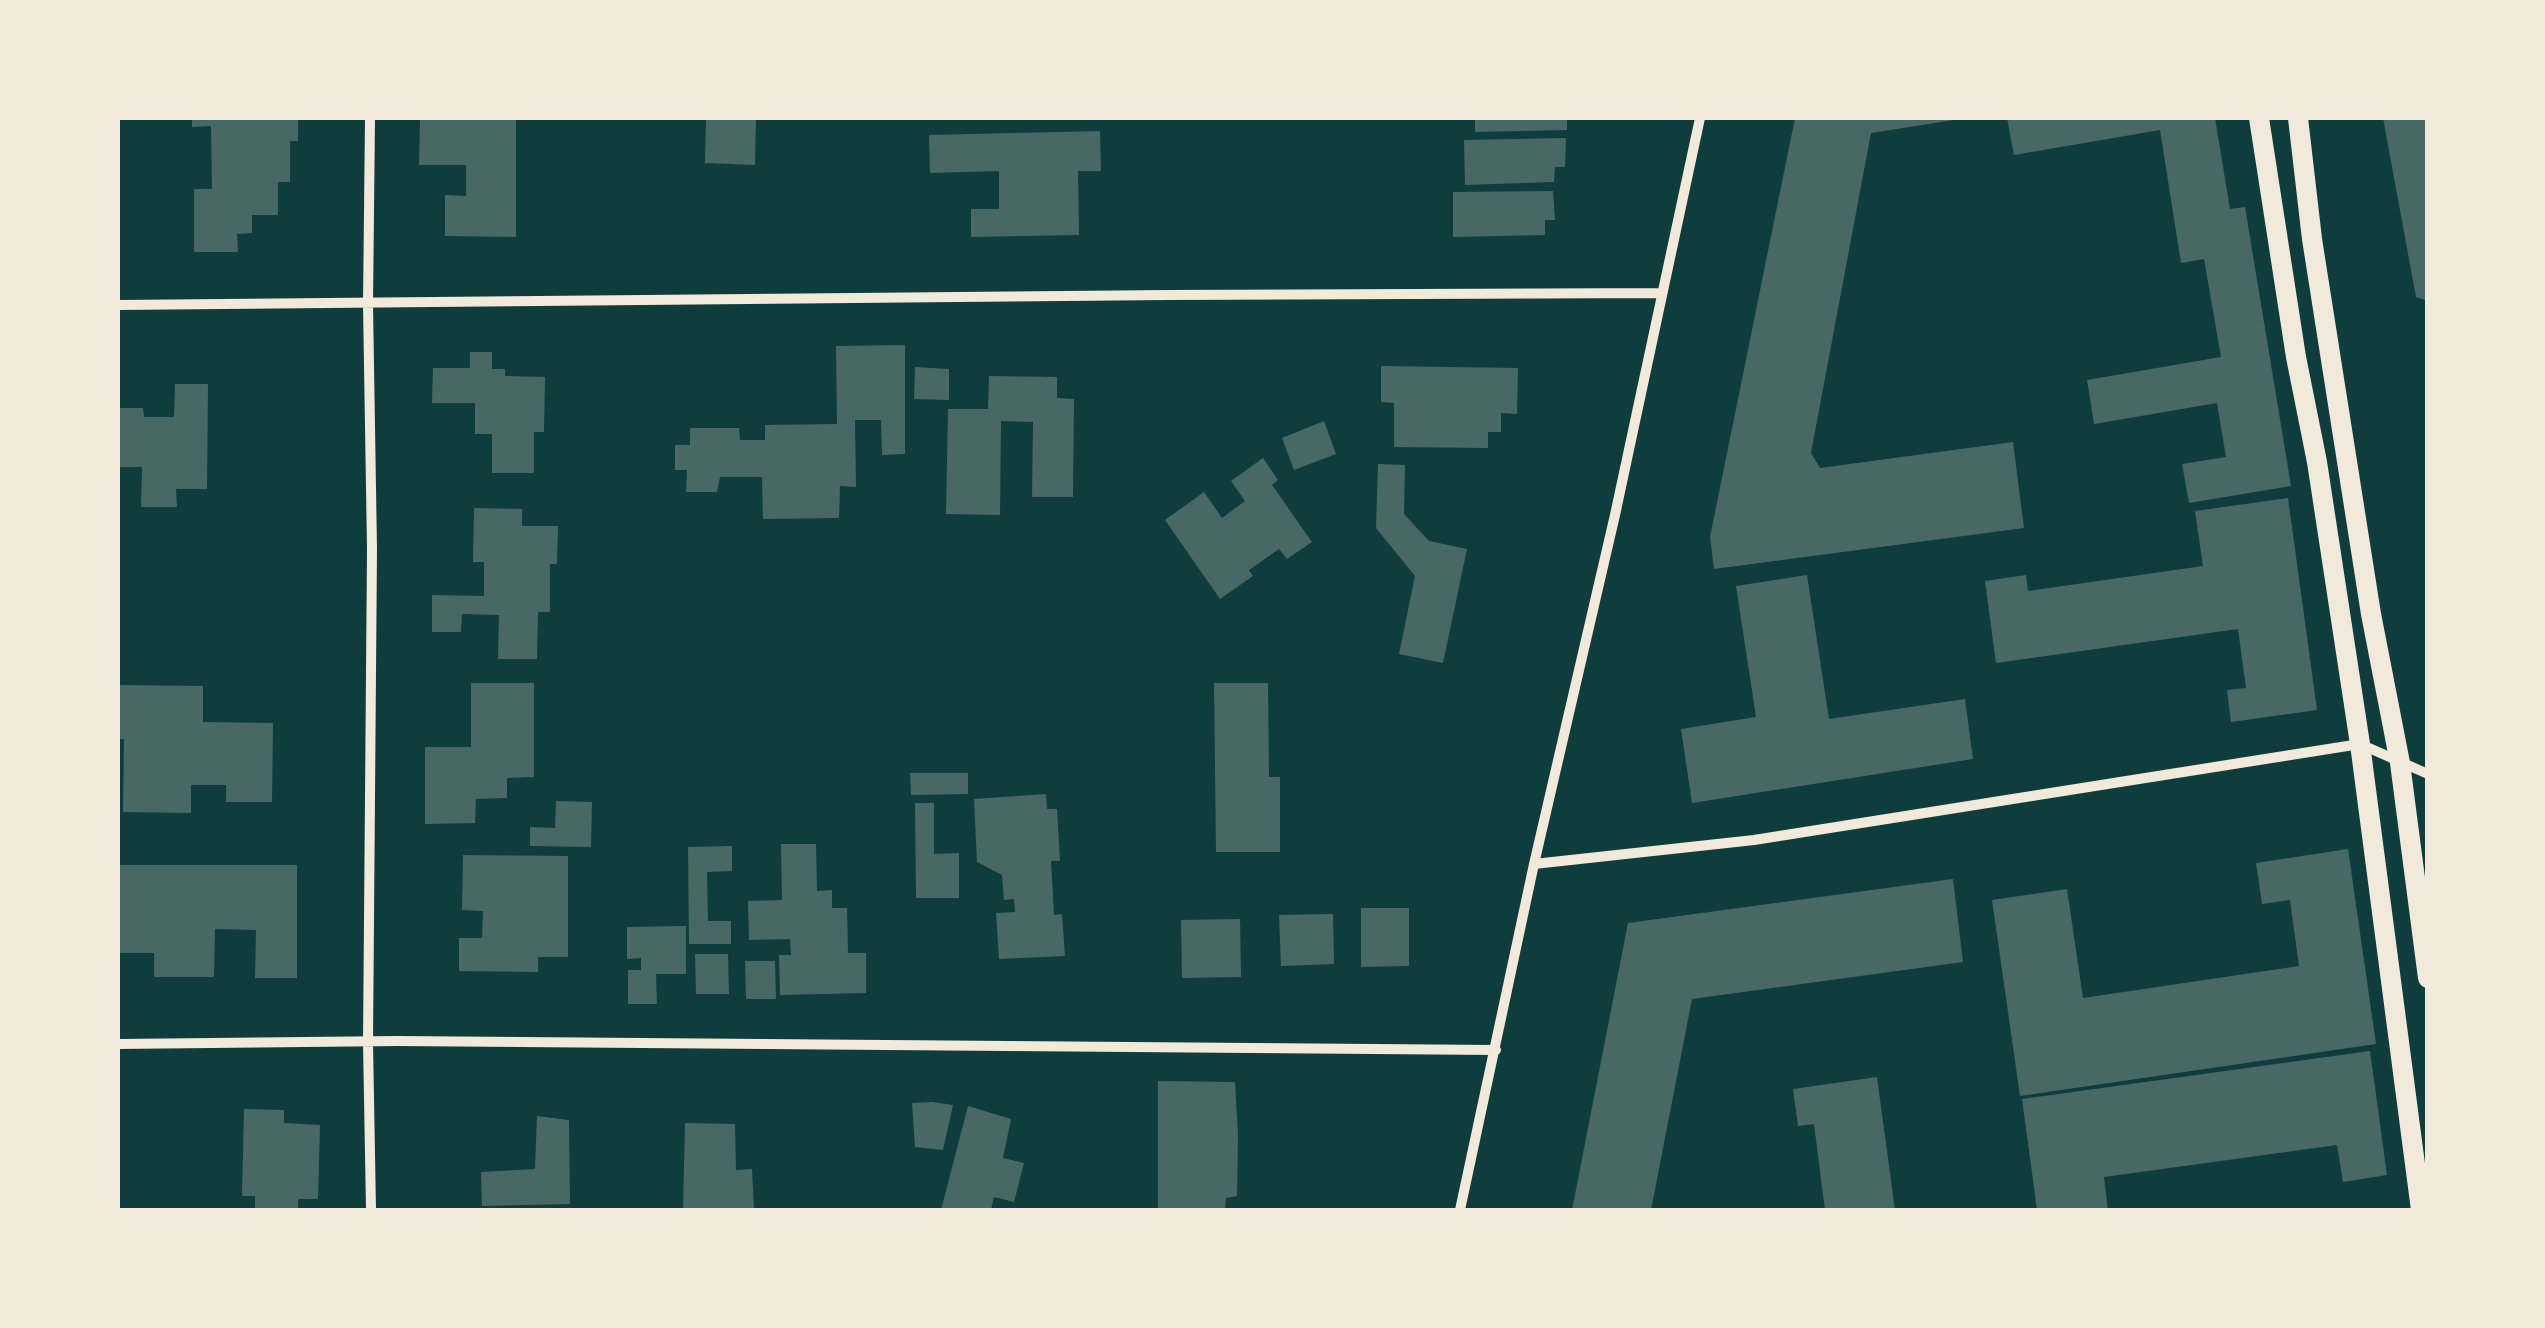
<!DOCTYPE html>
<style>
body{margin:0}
#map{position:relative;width:2545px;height:1328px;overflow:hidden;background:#0f3d3e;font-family:Lora,serif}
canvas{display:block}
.frame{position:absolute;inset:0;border:120px solid #f1e9da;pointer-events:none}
</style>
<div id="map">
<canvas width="2545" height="1328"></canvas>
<div class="frame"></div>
</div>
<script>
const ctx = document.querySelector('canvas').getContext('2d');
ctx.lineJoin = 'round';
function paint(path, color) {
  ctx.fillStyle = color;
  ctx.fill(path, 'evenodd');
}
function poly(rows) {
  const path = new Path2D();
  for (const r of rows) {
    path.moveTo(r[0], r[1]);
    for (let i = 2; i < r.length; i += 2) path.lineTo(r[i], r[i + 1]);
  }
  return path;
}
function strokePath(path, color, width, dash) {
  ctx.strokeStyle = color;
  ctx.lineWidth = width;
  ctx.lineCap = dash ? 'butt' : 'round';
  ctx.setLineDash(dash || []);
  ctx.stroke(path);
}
const building = poly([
 [192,118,298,118,298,141,290,141,290,182,278,182,278,215,252,215,252,233,237,234,238,252,194,252,194,189,212,189,211,126,192,127],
 [706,118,756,118,755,165,705,163],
 [1475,118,1567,118,1567,130,1475,132],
 [1795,118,1954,118,1954,120,1871,133,1811,453,1820,468,2013,442,2024,528,1714,569,1710,537],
 [2007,118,2215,118,2230,209,2245,207,2291,486,2189,503,2182,464,2226,457,2217,403,2094,424,2087,380,2221,357,2204,259,2181,263,2160,130,2014,155],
 [2383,118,2428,118,2428,301,2416,297],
 [420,120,516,120,516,237,445,236,445,195,466,196,466,165,419,165],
 [1100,131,1101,171,1078,171,1079,235,971,237,971,209,999,209,999,171,930,173,929,135],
 [1566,138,1565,167,1555,167,1554,182,1465,185,1464,140],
 [1553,191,1555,220,1545,220,1545,235,1453,237,1453,192],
 [905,345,905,454,882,455,881,420,855,420,856,487,840,486,839,518,763,519,762,477,720,477,717,492,686,492,687,470,675,470,675,445,690,445,690,428,739,428,740,440,765,440,765,425,837,424,836,346],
 [470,352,492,352,492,369,505,369,505,376,545,377,544,432,534,432,534,473,492,473,492,434,475,434,475,403,432,403,433,368,470,368],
 [1381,366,1518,368,1517,414,1501,413,1501,432,1488,432,1488,448,1394,447,1394,403,1381,402],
 [915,367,949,369,949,400,914,399],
 [989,376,1057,377,1057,398,1074,399,1073,497,1032,497,1033,422,1001,421,1000,515,946,514,948,409,988,409],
 [175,384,208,384,207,489,176,489,177,507,141,507,142,467,118,467,118,408,143,408,144,417,174,417],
 [1324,421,1336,454,1294,470,1282,438],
 [1263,458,1278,480,1272,485,1312,542,1287,559,1279,549,1249,570,1253,576,1220,599,1165,520,1204,492,1222,518,1245,501,1231,481],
 [1378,464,1405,465,1404,514,1429,541,1467,549,1443,663,1399,654,1415,576,1376,528],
 [2288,498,2317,710,2231,722,2227,690,2246,688,2238,629,1996,663,1985,581,2026,575,2028,591,2203,566,2195,511],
 [474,508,522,509,522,526,558,526,557,564,550,564,550,612,538,612,537,659,498,659,499,615,462,614,461,632,432,632,432,595,484,596,484,562,473,562],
 [1807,575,1829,719,1965,699,1973,759,1692,803,1681,729,1756,717,1736,586],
 [471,683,534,683,534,777,507,778,507,798,476,799,475,823,425,824,425,747,471,747],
 [1214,683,1268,683,1269,777,1280,777,1280,852,1216,852],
 [118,685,203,686,203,722,273,723,272,802,226,802,226,785,191,785,191,813,123,812,124,739,118,739],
 [910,773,968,773,968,794,911,795],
 [1046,794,1047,809,1057,809,1060,861,1051,861,1054,915,1062,914,1065,956,999,959,996,913,1015,912,1014,899,1004,900,1002,875,977,862,974,799],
 [556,801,592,802,591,847,530,846,530,827,555,828],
 [915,803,934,803,934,854,959,853,959,898,916,898],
 [781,844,816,844,817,891,832,890,832,908,847,908,848,953,866,953,866,993,780,995,779,955,791,955,790,939,749,940,748,901,782,900],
 [732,846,732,871,707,872,708,921,731,921,731,944,689,944,688,847],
 [2348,849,2376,1044,2020,1096,1992,900,2067,889,2083,998,2299,966,2290,900,2262,904,2256,863],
 [463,855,568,856,568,957,538,957,538,972,459,971,459,938,482,938,483,911,462,910],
 [118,865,297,865,297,978,255,978,256,930,215,929,214,977,154,977,154,953,118,953],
 [1953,879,1963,962,1692,999,1651,1210,1572,1210,1628,923],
 [1361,908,1409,908,1409,966,1361,967],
 [1333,914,1334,964,1281,966,1279,915],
 [1240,919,1241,977,1182,978,1181,920],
 [686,926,686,974,656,974,657,1004,628,1004,628,970,641,970,641,958,627,959,627,927],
 [695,954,728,954,729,994,696,994],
 [745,961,775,961,776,999,746,999],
 [2370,1051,2387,1175,2343,1182,2337,1145,2104,1177,2108,1210,2037,1210,2022,1099],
 [1877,1077,1895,1210,1825,1210,1814,1124,1798,1126,1793,1089],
 [1158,1081,1235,1082,1238,1135,1237,1196,1226,1198,1225,1210,1158,1210],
 [932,1102,953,1105,943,1150,915,1147,912,1103],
 [968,1106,1011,1119,1003,1158,1024,1163,1014,1202,994,1197,991,1210,941,1210],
 [244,1109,284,1110,284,1123,320,1125,318,1199,298,1199,298,1210,255,1210,255,1196,242,1196],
 [537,1116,569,1120,570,1204,482,1206,481,1172,535,1169],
 [685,1123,735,1124,736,1170,752,1169,754,1209,683,1210]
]);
const minor = poly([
 [370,118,368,304,372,549,368,1042,371,1210],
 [118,305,1168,295,1662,293],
 [1534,864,1754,840,2360,744,2428,774],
 [118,1044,398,1041,1496,1050],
 [1460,1210,1534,864,1615,515,1700,118]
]);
const secondary = poly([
 [2259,118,2296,357,2317,462,2360,744,2421,1210],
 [2298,118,2312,239,2371,614,2400,763,2428,978]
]);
paint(building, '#486865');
strokePath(minor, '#f1e9da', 10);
strokePath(secondary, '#f1e9da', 20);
</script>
